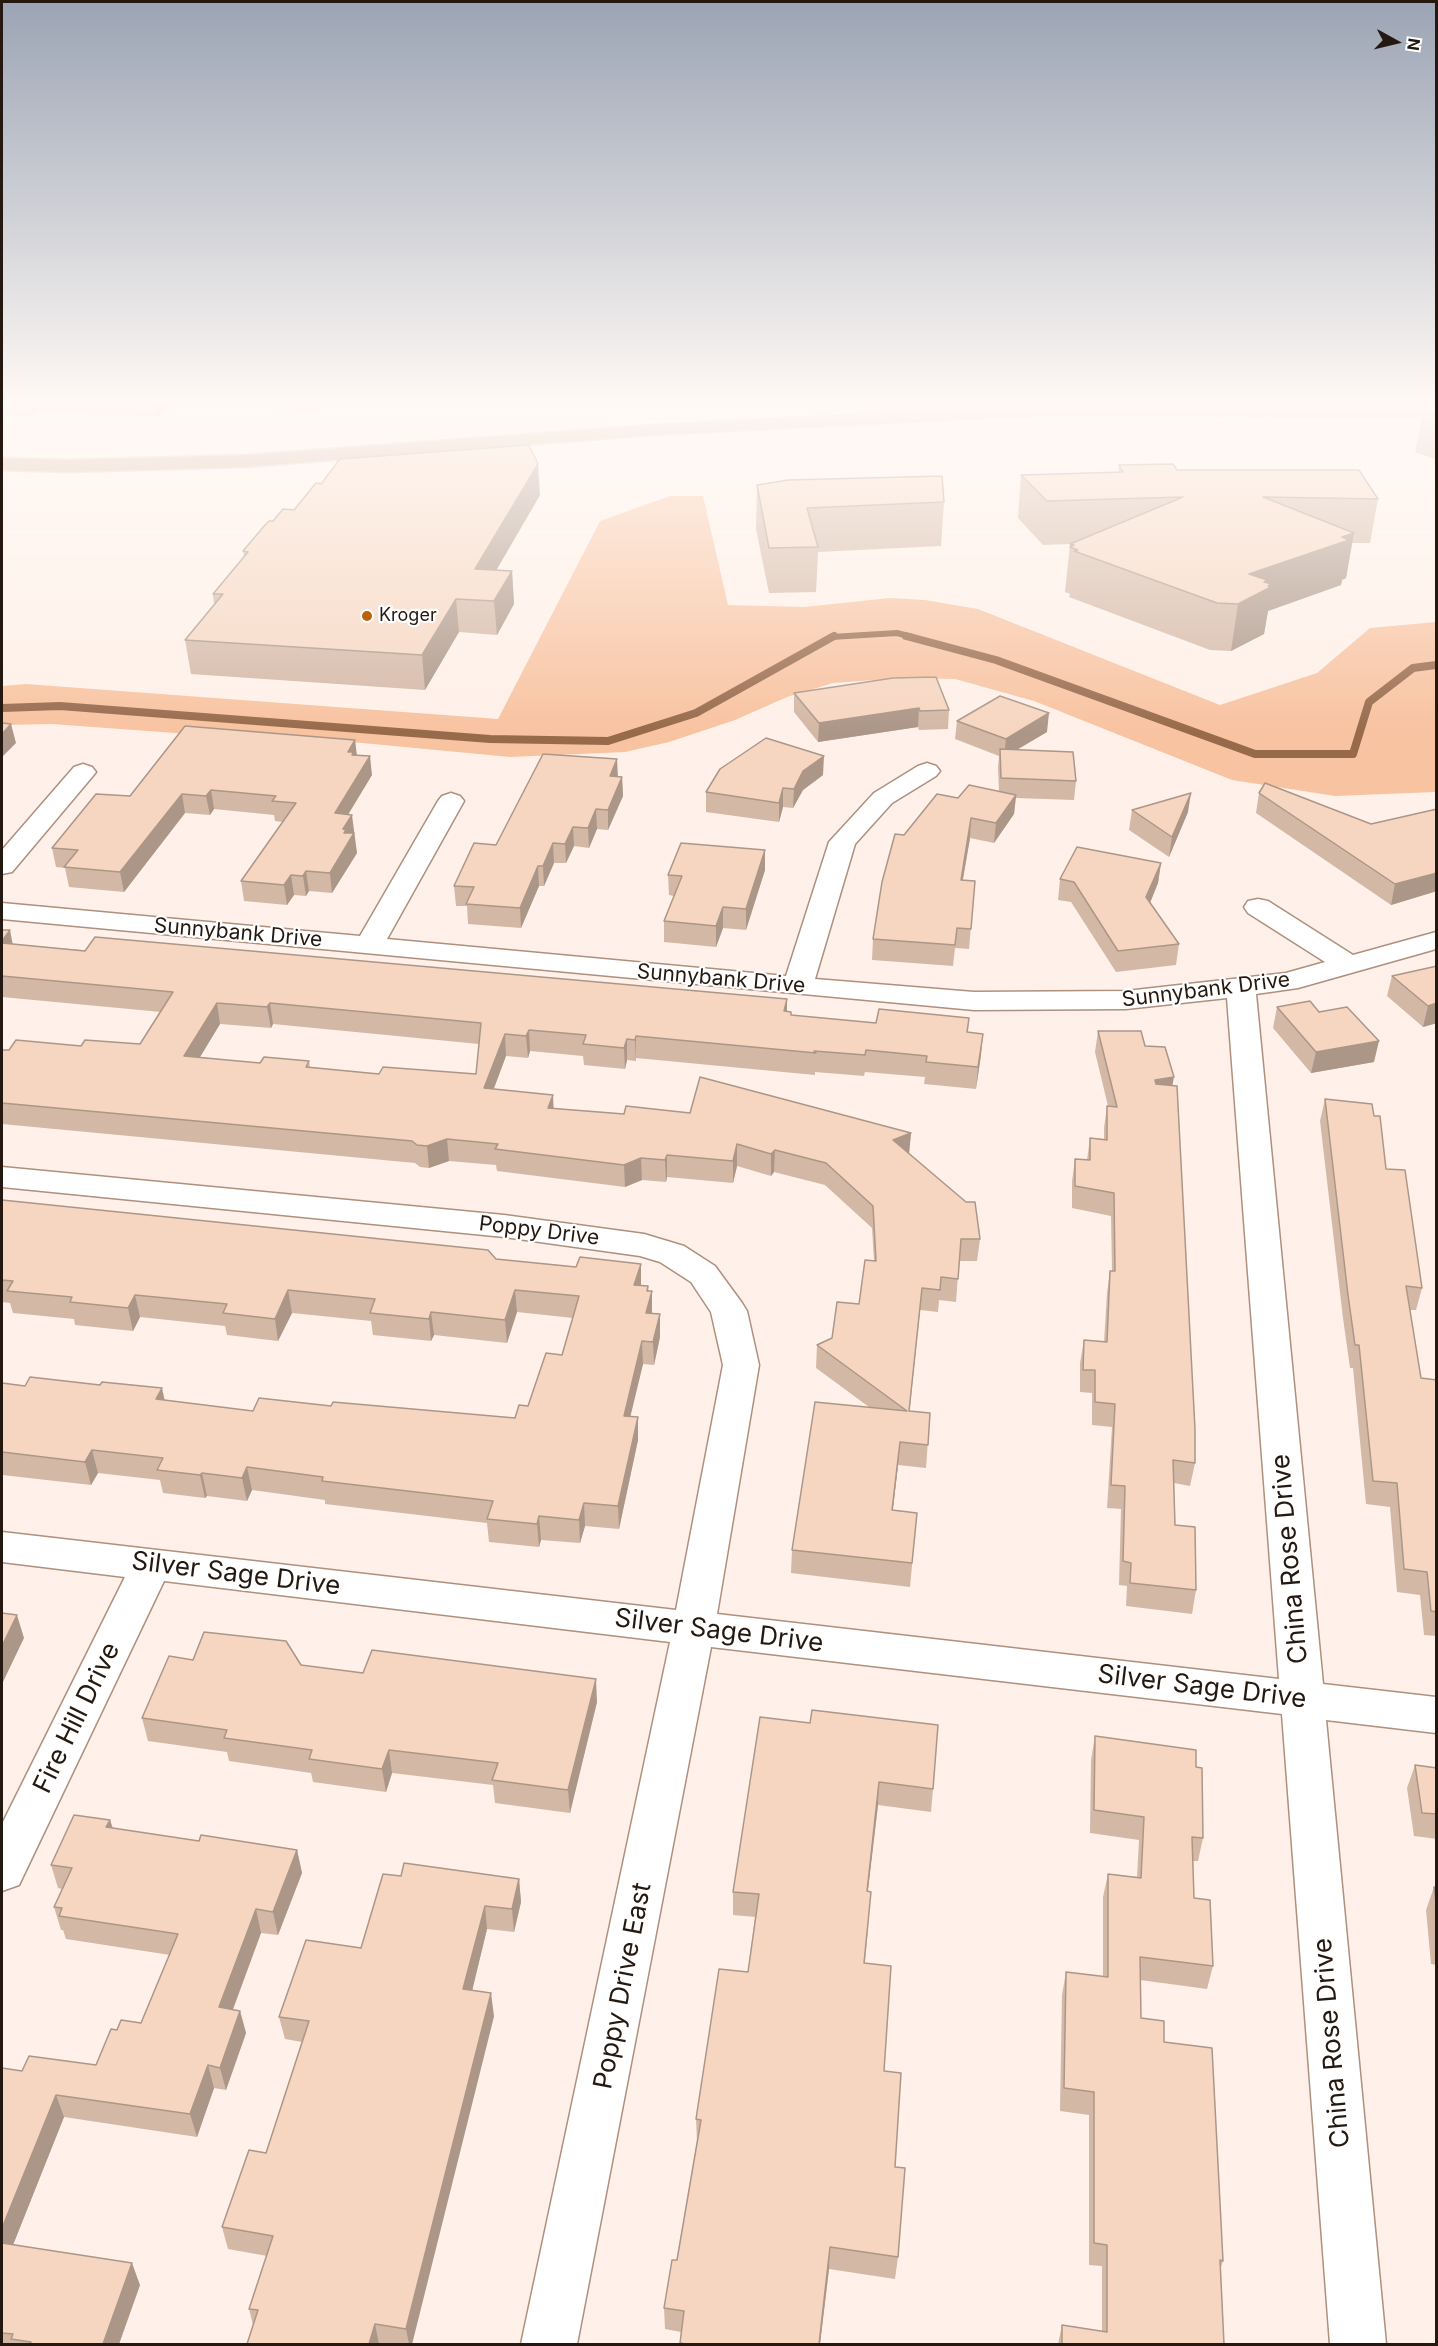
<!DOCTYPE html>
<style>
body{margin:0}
#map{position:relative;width:1438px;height:2346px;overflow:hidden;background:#fff1e9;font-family:Inter,sans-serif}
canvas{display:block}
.frame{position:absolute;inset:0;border:3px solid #241811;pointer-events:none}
.north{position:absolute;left:1366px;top:12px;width:60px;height:60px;-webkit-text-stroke:4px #fff;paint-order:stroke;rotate:98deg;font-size:16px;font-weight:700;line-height:24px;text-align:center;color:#241811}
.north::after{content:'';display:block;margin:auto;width:21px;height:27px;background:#241811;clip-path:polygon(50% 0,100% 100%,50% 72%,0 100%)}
</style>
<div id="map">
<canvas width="1438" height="2346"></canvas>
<div class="frame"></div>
<div class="north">N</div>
</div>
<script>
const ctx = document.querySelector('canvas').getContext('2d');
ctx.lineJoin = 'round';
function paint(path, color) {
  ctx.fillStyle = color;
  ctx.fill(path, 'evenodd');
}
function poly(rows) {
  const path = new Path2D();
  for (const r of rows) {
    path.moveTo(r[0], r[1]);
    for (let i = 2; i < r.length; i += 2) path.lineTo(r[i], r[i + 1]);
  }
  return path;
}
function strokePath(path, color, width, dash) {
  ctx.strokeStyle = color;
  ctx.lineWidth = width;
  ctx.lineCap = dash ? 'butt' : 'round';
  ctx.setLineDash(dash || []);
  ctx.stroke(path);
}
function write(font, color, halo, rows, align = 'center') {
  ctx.font = font + ' Inter,sans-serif';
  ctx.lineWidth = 4.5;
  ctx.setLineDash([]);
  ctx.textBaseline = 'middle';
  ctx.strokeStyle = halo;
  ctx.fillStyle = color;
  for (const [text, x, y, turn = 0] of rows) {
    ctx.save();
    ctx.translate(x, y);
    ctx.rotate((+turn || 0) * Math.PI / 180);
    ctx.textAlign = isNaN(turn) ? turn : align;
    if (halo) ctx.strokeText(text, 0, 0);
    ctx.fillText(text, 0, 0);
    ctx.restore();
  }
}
const green = poly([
 [670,496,703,496,728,605,804,607,890,598,925,600,978,609,1220,705,1317,673,1370,628,1436,622,1436,792,1335,796,1232,780,1034,701,955,679,902,678,833,683,787,697,735,720,669,742,625,752,510,757,341,741,230,737,52,724,2,725,2,686,26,684,498,719,600,521]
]);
const streamFar1 = poly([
 [831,637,897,633,912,637]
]);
const stream = poly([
 [906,636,996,660,1255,754,1353,754,1369,702,1413,668,1436,665],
 [2,708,60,706,490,739,608,741,696,713,834,636]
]);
const minor = poly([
 [927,763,936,766,940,771,936,776,892,803,855,844,815,979,974,992,1126,991,1286,973,1325,962,1248,913,1244,907,1248,901,1258,899,1268,901,1353,955,1436,932,1436,949,1298,988,1256,994,1323,1684,1436,1697,1436,1733,1326,1720,1386,2344,1330,2344,1282,1714,711,1647,577,2344,521,2344,670,1642,164,1581,19,1885,2,1891,2,1824,125,1577,2,1562,2,1532,676,1610,723,1365,711,1312,691,1282,660,1262,640,1256,504,1237,2,1187,2,1167,504,1215,644,1234,684,1246,715,1266,742,1303,747,1311,759,1365,717,1614,1279,1679,1227,998,1126,1009,974,1010,2,919,2,903,360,936,438,801,442,796,451,793,460,796,464,801,387,939,786,976,829,842,874,793,918,766,927,763],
 [83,764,92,767,96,772,92,777,12,872,2,874,2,850,74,767,83,764]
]);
const major = poly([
 [1042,405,1436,406,1436,416,1042,415,652,435,246,467,67,472,2,470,2,458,67,460,246,455,652,425,1042,405]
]);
const wall = poly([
 [2,404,172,404,157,417,38,411,31,417,2,415],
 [275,404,325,404,318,411,276,409],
 [1437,404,1437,460,1415,452,1423,411],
 [1119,465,1177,470,1378,499,1370,543,1352,543,1346,578,1342,580,1341,585,1268,611,1264,634,1231,651,1210,650,1069,597,1070,594,1065,592,1070,544,1043,545,1018,518,1021,475,1118,472],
 [757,485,944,502,941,546,818,552,816,592,769,593,756,529],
 [540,495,496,570,512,571,514,604,497,635,459,632,425,690,191,674,185,640,214,605,213,594,244,556,243,551,273,521,294,510],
 [794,693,949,710,948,729,919,730,918,727,818,742,794,712],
 [957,721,1047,732,1017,750,1076,781,1074,800,1016,798,1014,814,994,843,970,838,963,880,975,881,969,949,955,948,953,966,872,960,873,939,904,835,958,798,999,791,998,768,999,756,955,739],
 [355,740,357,755,372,775,348,814,357,853,332,893,309,891,306,896,294,895,287,905,244,901,241,881,283,822,275,821,274,815,214,809,210,815,185,813,124,892,69,887,65,868,56,867,52,848,130,796],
 [823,775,803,790,793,808,783,807,779,822,706,812,706,792],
 [618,777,622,777,623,796,608,830,597,829,589,848,574,846,566,863,554,863,544,886,539,886,521,928,468,924,467,906,456,906,454,886,496,845],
 [1259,793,1371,824,1437,809,1437,891,1391,905,1256,813],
 [1132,810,1188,812,1169,857,1129,830],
 [765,850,765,870,746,930,723,928,716,947,664,942,664,921,674,896,669,895,668,875],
 [1161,863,1158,883,1150,902,1179,944,1176,965,1116,972,1071,902,1058,900,1060,879],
 [2,930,13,944,787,1012,791,1015,876,1023,969,1018,968,1032,981,1055,976,1089,924,1084,925,1077,865,1072,864,1076,815,1072,815,1075,636,1058,636,1061,627,1060,625,1069,584,1065,583,1056,530,1051,528,1058,506,1056,493,1089,554,1109,624,1114,911,1133,909,1154,980,1239,977,1261,959,1261,956,1302,939,1300,938,1312,920,1310,909,1411,930,1413,926,1468,898,1465,893,1510,917,1513,910,1587,791,1573,792,1550,869,1407,816,1368,817,1345,832,1338,859,1304,874,1261,872,1228,825,1185,774,1172,771,1176,737,1166,733,1183,667,1177,666,1182,642,1180,625,1187,497,1171,496,1165,449,1161,429,1168,420,1167,415,1163,2,1124,2,1050,9,1050,81,1046,140,1044,161,1012,2,997],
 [220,1024,271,1028,273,1024,479,1044,476,1074,379,1074,310,1067,309,1061,260,1063,200,1057],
 [1437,966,1437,1023,1423,1027,1387,996,1392,976],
 [1277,1007,1374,1062,1311,1073,1273,1028],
 [1098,1031,1145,1046,1172,1085,1195,1463,1190,1486,1174,1483,1175,1525,1196,1590,1192,1614,1126,1606,1127,1586,1119,1585,1121,1509,1107,1508,1112,1427,1092,1425,1092,1393,1080,1392,1080,1363,1084,1340,1104,1342,1107,1293,1110,1271,1112,1271,1111,1216,1072,1208,1072,1181,1075,1159,1087,1160,1090,1138,1104,1139,1104,1128,1107,1106,1108,1106,1095,1052],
 [1325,1099,1374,1116,1386,1169,1422,1288,1416,1310,1410,1310,1421,1378,1437,1380,1437,1636,1424,1635,1420,1595,1397,1592,1390,1507,1366,1504,1353,1368,1350,1368,1343,1318,1320,1121],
 [2,1200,496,1259,641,1286,648,1291,652,1314,660,1314,660,1337,654,1365,643,1364,630,1416,638,1440,619,1529,585,1526,580,1543,541,1540,539,1547,489,1542,487,1523,325,1504,325,1500,252,1490,247,1501,207,1496,205,1498,163,1493,160,1480,98,1473,91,1485,2,1475,2,1383,253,1411,331,1406,515,1418,528,1406,562,1355,573,1318,517,1312,507,1343,434,1335,431,1341,373,1335,371,1321,292,1313,278,1341,227,1335,225,1326,140,1317,133,1331,75,1325,74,1319,13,1313,10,1303,2,1302],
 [193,1660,301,1665,597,1702,570,1813,495,1803,493,1785,392,1773,386,1792,313,1782,311,1773,229,1761,227,1752,148,1741,142,1718],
 [760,1717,933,1789,931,1812,878,1805,868,1891,869,1915,865,1963,884,2071,895,2167,898,2257,895,2279,829,2269,820,2344,680,2344,681,2332,665,2329,664,2308,677,2260,697,2141,696,2119,748,1972,755,1917,733,1915,733,1892],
 [1095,1736,1196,1767,1203,1838,1198,1861,1193,1861,1194,1898,1213,1966,1207,1989,1140,1980,1141,2018,1164,2042,1223,2261,1220,2270,1224,2344,1058,2344,1062,2325,1102,2331,1102,2266,1089,2265,1089,2115,1060,2111,1062,1995,1066,1972,1103,1977,1103,1897,1108,1874,1137,1877,1139,1840,1090,1833,1091,1760],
 [1415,1765,1437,1768,1437,1839,1414,1836,1407,1788],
 [110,1820,113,1828,199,1841,297,1850,302,1873,278,1935,261,1933,233,2010,240,2011,246,2033,226,2090,214,2088,197,2137,64,2117,13,2245,140,2285,119,2344,2,2344,2,2068,22,2071,96,2065,117,2030,141,2023,170,1955,66,1939,63,1930,61,1930,54,1907,62,1889,58,1888,51,1865],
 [401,1876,519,1879,521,1902,514,1932,487,1929,472,1990,494,2016,412,2344,247,2344,253,2325,249,2309,267,2256,228,2249,222,2227,266,2153,302,2042,285,2039,279,2017,361,1948],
 [1434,1887,1437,1887,1437,1965,1431,1964,1426,1910]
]);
const shadedWall = poly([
 [29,404,36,404,38,411,31,417],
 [155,404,172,404,157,417],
 [317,404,325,404,318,411],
 [538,464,540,495,479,600,475,569],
 [1354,533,1346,578,1342,580,1341,585,1268,611,1264,634,1231,651,1238,604,1249,574],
 [512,571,514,604,497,635,494,601],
 [456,599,459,632,425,690,422,655],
 [919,708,918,727,818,742,819,723],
 [1049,713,1047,732,1004,757,1006,739],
 [11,724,16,743,2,757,2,734],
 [355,740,357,759,348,752],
 [370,756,372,775,337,833,335,813],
 [824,756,823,775,803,790,793,808,794,789,803,771],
 [617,759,618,778,610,776],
 [622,777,623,796,608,830,608,810],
 [783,788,783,807,779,822,779,803],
 [211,790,214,809,210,815,206,796],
 [1191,793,1188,812,1169,857,1172,837],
 [182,794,185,813,124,892,120,872],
 [1016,795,1014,814,994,843,996,823],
 [596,809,597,829,589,848,588,828],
 [352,815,357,853,332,893,330,873,343,829],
 [971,818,970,838,959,900,961,880],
 [573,827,574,846,566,863,565,844],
 [553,843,554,863,544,886,543,866],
 [765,850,765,870,746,930,746,909],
 [1161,863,1158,883,1144,918,1146,897],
 [538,866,539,886,521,928,520,908],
 [306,871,309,891,306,896,303,876],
 [1437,873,1437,891,1391,905,1395,884],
 [291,875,294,895,287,905,284,885],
 [723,907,723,928,716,947,716,926],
 [10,930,14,951,2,950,2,941],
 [787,999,787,1020,784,1011],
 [217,1003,220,1024,188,1077,184,1056],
 [270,1003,273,1024,271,1028,267,1007],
 [1437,1003,1437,1023,1423,1027,1428,1006],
 [529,1030,530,1051,528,1058,526,1036],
 [505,1034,506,1056,486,1110,484,1088],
 [983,1034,981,1055,976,1089,978,1067],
 [636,1036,636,1061,635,1040],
 [627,1039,627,1060,625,1069,624,1048],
 [1379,1041,1374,1062,1311,1073,1316,1052],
 [1174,1077,1170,1098,1152,1101,1155,1080],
 [553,1095,554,1117,548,1108],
 [911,1133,909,1154,893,1140],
 [447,1139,449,1161,429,1168,427,1146],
 [737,1144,737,1166,733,1183,733,1161],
 [775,1150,774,1172,771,1176,771,1154],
 [667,1155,667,1177,666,1182,665,1160],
 [641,1158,642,1180,625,1187,624,1165],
 [641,1264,641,1286,634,1285],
 [648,1286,649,1303,652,1291,652,1314,646,1313,647,1291],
 [922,1288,920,1310,907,1434,909,1411],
 [288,1290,292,1313,278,1341,275,1319],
 [515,1290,517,1312,507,1343,505,1320],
 [135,1295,140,1317,133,1331,128,1308],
 [431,1312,434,1335,431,1341,429,1319],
 [660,1314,660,1337,654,1365,653,1342],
 [642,1341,643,1364,625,1439,624,1416],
 [162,1388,167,1411,156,1399],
 [638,1417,638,1440,619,1529,618,1506],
 [900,1442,898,1465,890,1533,892,1510],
 [92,1450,98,1473,91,1485,85,1462],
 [247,1467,252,1490,247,1501,242,1478],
 [202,1473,207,1496,205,1498,200,1475],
 [584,1503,585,1526,580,1543,579,1520],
 [539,1516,541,1540,539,1547,537,1524],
 [17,1615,24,1638,2,1684,2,1646],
 [596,1679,597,1702,570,1813,568,1790],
 [389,1750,392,1773,386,1792,382,1769],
 [879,1782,878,1805,865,1914,867,1891],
 [110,1820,117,1843,106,1827],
 [297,1850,302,1873,278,1935,273,1912],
 [519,1879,521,1902,514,1932,512,1909],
 [485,1906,487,1929,467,2012,463,1989],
 [256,1909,261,1933,225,2030,219,2007],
 [491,1993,494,2016,412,2344,409,2344,406,2329],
 [240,2011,246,2033,226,2090,220,2068],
 [208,2065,214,2088,197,2137,190,2114],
 [56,2095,64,2117,5,2265,2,2256,2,2228],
 [830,2247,829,2269,820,2344,819,2344],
 [132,2263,140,2285,119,2344,103,2344],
 [375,2324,379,2344,369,2344]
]);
const building = poly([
 [1426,404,1437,404,1437,416,1423,411,1426,404],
 [529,445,538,464,475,569,512,571,494,601,456,599,422,655,185,640,223,594,213,594,248,552,243,551,265,525,269,521,273,521,283,509,294,510,316,483,321,484,340,459,529,445],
 [1173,464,1177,470,1359,470,1378,499,1263,497,1354,533,1342,537,1349,540,1249,574,1267,580,1264,582,1272,584,1268,586,1271,587,1238,604,1217,603,1074,551,1078,550,1070,547,1074,545,1070,544,1183,497,1047,501,1021,475,1123,472,1119,465,1173,464],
 [942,476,944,502,807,508,818,547,769,548,757,485,788,480,942,476],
 [936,677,949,710,920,711,919,708,819,723,794,693,893,678,936,677],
 [1000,696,1049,713,1006,739,957,721,1000,696],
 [2,723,11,724,2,734,2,723],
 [185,726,355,740,348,752,353,752,352,755,370,756,335,813,352,815,343,829,346,830,344,833,354,833,330,873,306,871,303,876,291,875,284,885,241,881,296,803,272,801,276,796,211,790,206,796,182,794,120,872,64,867,78,850,52,848,96,794,130,796,185,726],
 [766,738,824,756,803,771,794,789,783,788,779,803,706,792,720,769,766,738],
 [1000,749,1073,752,1076,781,1001,778,1000,749],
 [543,754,617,759,610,776,622,777,608,810,596,809,588,828,573,827,565,844,553,843,543,866,538,866,520,908,466,904,474,887,454,886,474,843,496,845,543,754],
 [1265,783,1371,824,1437,809,1437,873,1395,884,1259,793,1265,783],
 [969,785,1016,795,996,823,971,818,961,880,975,881,971,929,957,928,955,945,873,939,882,882,895,834,904,835,937,794,958,798,969,785],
 [1191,793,1172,837,1132,810,1191,793],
 [681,843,765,850,746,909,723,907,716,926,664,921,682,876,668,875,681,843],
 [1077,847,1161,863,1146,897,1179,944,1118,951,1074,882,1060,879,1077,847],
 [2,930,10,930,2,941,2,930],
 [95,937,787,999,784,1011,791,1012,791,1015,876,1023,879,1009,969,1018,967,1032,983,1034,978,1067,926,1062,927,1056,866,1050,865,1055,814,1051,816,1053,636,1036,635,1040,627,1039,624,1048,583,1044,586,1035,529,1030,526,1036,505,1034,484,1088,553,1095,548,1108,624,1114,626,1106,690,1113,700,1077,911,1133,893,1140,966,1202,975,1202,980,1239,961,1239,958,1279,941,1277,940,1290,922,1288,909,1411,930,1413,928,1445,900,1442,892,1510,917,1513,912,1563,792,1550,815,1402,907,1411,817,1345,832,1338,837,1302,859,1304,865,1260,876,1261,873,1206,826,1163,775,1150,771,1154,737,1144,733,1161,667,1155,665,1160,641,1158,624,1165,495,1149,498,1144,447,1139,427,1146,417,1145,412,1141,2,1103,2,1050,9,1050,16,1040,81,1046,85,1040,140,1044,173,992,2,976,2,943,85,951,95,937],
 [217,1003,267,1007,270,1003,481,1023,476,1074,383,1067,379,1074,306,1067,309,1061,264,1057,260,1063,184,1056,217,1003],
 [1437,966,1437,1003,1428,1006,1392,976,1437,966],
 [1310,1001,1319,1012,1347,1007,1379,1041,1316,1052,1277,1007,1310,1001],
 [1098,1031,1141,1031,1145,1046,1165,1047,1174,1077,1155,1080,1156,1084,1177,1086,1195,1429,1195,1463,1173,1460,1175,1525,1195,1527,1196,1590,1130,1583,1131,1563,1123,1561,1125,1486,1111,1485,1115,1404,1095,1402,1095,1370,1083,1370,1084,1340,1107,1342,1110,1271,1115,1271,1114,1193,1075,1186,1075,1159,1090,1160,1090,1138,1107,1140,1107,1106,1117,1107,1098,1031],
 [1325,1099,1372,1104,1374,1116,1380,1116,1386,1169,1405,1170,1422,1288,1406,1286,1421,1378,1437,1380,1437,1612,1431,1611,1427,1572,1404,1569,1397,1483,1373,1481,1359,1345,1355,1345,1348,1295,1325,1099],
 [2,1200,488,1250,496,1259,576,1267,580,1257,641,1264,634,1285,648,1286,647,1291,652,1291,646,1313,660,1314,653,1342,642,1341,624,1416,638,1417,618,1506,584,1503,579,1520,539,1516,537,1524,487,1519,493,1501,322,1481,323,1477,247,1467,242,1478,202,1473,200,1475,157,1470,163,1458,92,1450,85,1462,2,1452,2,1383,25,1386,30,1377,100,1385,102,1382,162,1388,156,1399,253,1411,259,1398,331,1406,333,1402,515,1418,519,1405,528,1406,546,1353,562,1355,579,1296,515,1290,505,1320,431,1312,429,1319,370,1313,375,1299,288,1290,275,1319,223,1313,227,1304,135,1295,128,1308,70,1302,72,1297,7,1291,13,1281,2,1280,2,1200],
 [2,1613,17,1615,2,1646,2,1613],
 [204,1632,286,1641,301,1665,363,1673,372,1650,596,1679,568,1790,492,1780,498,1763,389,1750,382,1769,309,1759,312,1750,224,1738,227,1730,142,1718,169,1656,193,1660,204,1632],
 [812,1710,938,1725,933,1789,879,1782,867,1891,871,1892,864,1963,891,1966,884,2071,901,2073,895,2167,905,2168,898,2257,830,2247,819,2344,686,2344,680,2343,684,2311,664,2308,672,2260,677,2260,701,2120,696,2119,719,1969,748,1972,759,1894,733,1892,760,1717,810,1723,812,1710],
 [1095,1736,1196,1750,1196,1767,1202,1768,1203,1838,1192,1837,1194,1898,1210,1900,1213,1966,1140,1957,1141,2018,1164,2021,1164,2042,1212,2048,1223,2261,1220,2260,1224,2344,1062,2344,1062,2325,1107,2332,1107,2245,1094,2243,1094,2092,1064,2088,1066,1972,1108,1977,1108,1874,1141,1878,1144,1817,1094,1810,1095,1736],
 [1415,1765,1437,1768,1437,1814,1422,1813,1415,1765],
 [74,1815,110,1820,106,1827,199,1841,201,1835,297,1850,273,1912,256,1909,219,2007,240,2011,220,2068,208,2065,190,2114,56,2095,2,2228,2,2068,22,2071,29,2056,96,2065,111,2029,117,2030,121,2020,141,2023,178,1934,59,1916,62,1908,54,1907,72,1868,51,1865,74,1815],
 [404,1863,519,1879,512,1909,485,1906,463,1989,491,1993,406,2329,375,2324,369,2344,247,2344,258,2310,249,2309,273,2236,222,2227,249,2150,266,2153,309,2021,279,2017,306,1940,361,1948,383,1874,401,1876,404,1863],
 [1434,1887,1437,1887,1437,1912,1434,1887],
 [2,2243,132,2263,103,2344,30,2344,31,2342,11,2339,13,2334,2,2333,2,2243]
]);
const markers = [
 [367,616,6,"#bc600a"]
];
const farPoinames = [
 ["Kroger",379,616]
];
const streetNames = [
 ["Sunnybank Drive",238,933,5],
 ["Sunnybank Drive",721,979,5],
 ["Sunnybank Drive",1206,990,-7],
 ["Poppy Drive",539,1231,7]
];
const nearStreetnames = [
 ["China Rose Drive",1290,1559,-95],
 ["Silver Sage Drive",236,1574,7],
 ["Silver Sage Drive",719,1631,7],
 ["Silver Sage Drive",1202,1687,7],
 ["Fire Hill Drive",77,1718,-64],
 ["Poppy Drive East",623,1986,-79],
 ["China Rose Drive",1332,2043,-95]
];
paint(green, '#f8c3a1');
strokePath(streamFar1, '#986a4c', 6);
strokePath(stream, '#986a4c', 8);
strokePath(minor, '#ae907d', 3);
strokePath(major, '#d3d1cf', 3);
paint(minor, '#fff');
paint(major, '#d3b098');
paint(wall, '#d4b8a6');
paint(shadedWall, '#ac9687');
paint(building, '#f6d6c1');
strokePath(building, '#ac9687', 1.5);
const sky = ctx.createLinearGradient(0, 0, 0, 732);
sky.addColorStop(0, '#9ba4b4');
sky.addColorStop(0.55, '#fff9f5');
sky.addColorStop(1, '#fff9f500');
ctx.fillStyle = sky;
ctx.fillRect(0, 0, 1438, 732);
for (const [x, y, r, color] of markers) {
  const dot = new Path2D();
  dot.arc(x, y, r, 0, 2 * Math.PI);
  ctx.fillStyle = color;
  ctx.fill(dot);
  strokePath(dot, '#fff', 2);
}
write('18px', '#241811', '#fff', farPoinames, 'left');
write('21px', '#241811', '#fff', streetNames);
write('26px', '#241811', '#fff', nearStreetnames);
</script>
